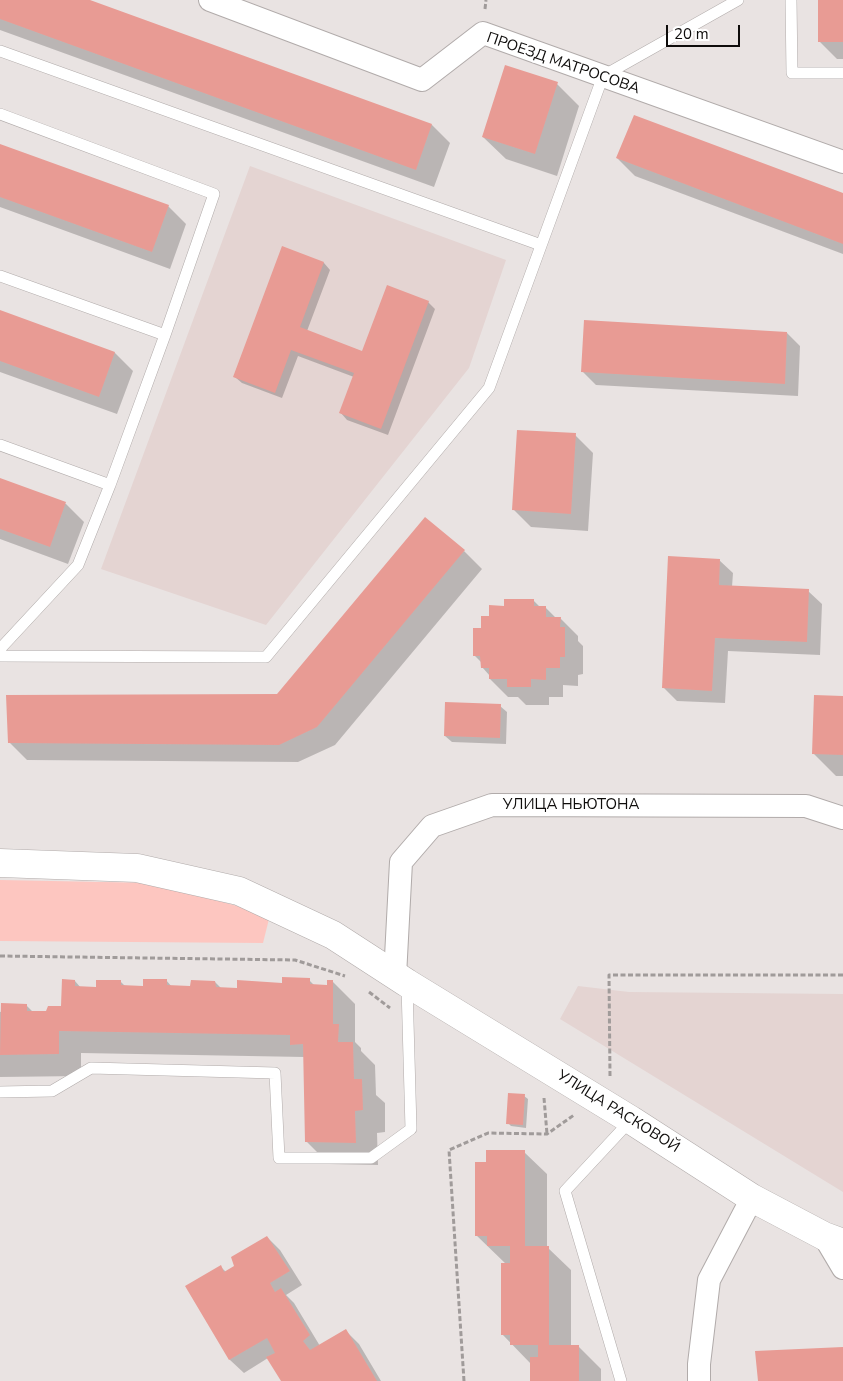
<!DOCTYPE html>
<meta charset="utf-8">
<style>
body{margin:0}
#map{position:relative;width:843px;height:1381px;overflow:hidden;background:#e9e3e2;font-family:"Nunito Sans",sans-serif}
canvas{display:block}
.scale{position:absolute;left:666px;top:25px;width:74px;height:22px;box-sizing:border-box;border:2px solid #0e0c0b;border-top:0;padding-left:6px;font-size:15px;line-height:18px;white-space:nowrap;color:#0e0c0b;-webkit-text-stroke:4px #fff;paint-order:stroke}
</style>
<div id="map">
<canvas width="843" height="1381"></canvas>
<div class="scale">20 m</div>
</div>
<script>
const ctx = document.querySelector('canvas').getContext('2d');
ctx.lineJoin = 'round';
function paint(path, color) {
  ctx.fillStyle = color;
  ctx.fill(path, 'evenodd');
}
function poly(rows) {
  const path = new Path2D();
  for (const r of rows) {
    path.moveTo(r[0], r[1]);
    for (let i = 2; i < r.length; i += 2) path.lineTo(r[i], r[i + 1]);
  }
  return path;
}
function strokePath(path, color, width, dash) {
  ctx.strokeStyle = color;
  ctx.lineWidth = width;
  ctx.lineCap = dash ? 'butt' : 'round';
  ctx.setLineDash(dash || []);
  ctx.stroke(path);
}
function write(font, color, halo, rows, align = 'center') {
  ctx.font = font + ' "Nunito Sans",sans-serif';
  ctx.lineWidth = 4.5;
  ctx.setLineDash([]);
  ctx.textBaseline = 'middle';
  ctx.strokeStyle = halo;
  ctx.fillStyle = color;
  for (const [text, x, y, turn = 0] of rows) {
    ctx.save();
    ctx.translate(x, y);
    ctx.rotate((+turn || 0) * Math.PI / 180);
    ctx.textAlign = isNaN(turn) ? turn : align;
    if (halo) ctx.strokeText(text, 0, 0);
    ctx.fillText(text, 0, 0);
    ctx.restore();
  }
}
const built = poly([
 [250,166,506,260,469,368,266,625,101,569],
 [578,986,629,992,843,994,843,1192,560,1019]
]);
const green = poly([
 [0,880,153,883,270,915,263,943,0,941]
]);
const shadow = poly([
 [0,0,87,0,432,125,450,143,434,187,0,30],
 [819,0,843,0,843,59,837,59,819,41],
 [557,84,579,106,557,176,506,159,483,137],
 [0,145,168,206,186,224,170,269,0,207],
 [617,158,843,194,843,254,635,176],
 [283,248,324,263,330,270,307,331,363,352,428,302,435,309,388,435,347,420,341,413,354,377,298,356,282,398,242,383,235,377],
 [0,312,115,353,133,371,117,414,0,372],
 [787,333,800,346,798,396,596,385,583,372],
 [575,435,593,453,588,531,531,527,513,509],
 [0,480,66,504,84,522,68,564,0,539],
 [464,551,482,569,335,745,298,762,27,760,9,742,278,695],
 [719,560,733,573,732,587,808,591,822,604,820,655,728,651,725,703,677,701,664,688],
 [533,600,540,607,545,607,556,618,560,618,578,636,578,641,583,646,583,674,578,675,578,686,563,685,563,697,549,697,549,705,526,705,518,697,508,697,490,679,490,676,482,667,482,663,474,655,482,629,490,618,505,607],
 [843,697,843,776,836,776,813,753],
 [500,706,507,712,506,744,452,742,445,736],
 [166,980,172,987,192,987,215,982,221,988,238,989,309,980,315,986,329,986,332,981,355,1004,355,1042,361,1048,361,1051,375,1065,376,1095,385,1103,385,1132,377,1133,378,1165,329,1164,307,1142,304,1057,81,1053,81,1076,0,1077,0,1012,26,1005,33,1012,47,1012,62,1007,75,981,81,988,97,988,120,981,125,986,144,987],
 [524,1096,528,1099,526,1128,511,1126,508,1123],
 [524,1152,547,1174,547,1247,571,1270,571,1347,579,1347,601,1369,601,1381,531,1381,531,1364,502,1334,506,1264,476,1235,488,1163],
 [267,1237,280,1250,302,1285,286,1295,294,1303,320,1346,345,1330,359,1344,381,1381,282,1381,268,1358,244,1373,230,1360,187,1286,221,1267,226,1272,236,1266]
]);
const building = poly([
 [0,0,90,0,432,124,416,170,0,19],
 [818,0,843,0,843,42,818,42],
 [505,65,558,82,535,154,482,137],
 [634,115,843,193,843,244,616,158],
 [0,144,169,205,152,252,0,197],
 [282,246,324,262,300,327,362,351,387,285,429,301,381,429,339,413,354,373,291,350,275,393,233,377],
 [0,310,115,352,99,397,0,361],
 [584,320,787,332,785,384,581,372],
 [517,430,576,433,571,514,512,510],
 [0,478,66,502,50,547,0,529],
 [425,517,465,550,317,727,279,745,8,743,6,695,277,694],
 [668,556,720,559,719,585,809,589,807,642,715,638,712,691,662,688],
 [504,599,534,599,534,606,546,606,546,617,561,617,560,627,565,627,565,657,560,657,560,668,546,668,546,680,531,679,531,687,507,687,507,679,489,679,489,668,481,668,480,656,473,656,473,628,481,628,481,616,489,616,489,605,504,606],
 [814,695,843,696,843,755,812,754],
 [445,702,501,704,500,738,444,736],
 [282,977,310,978,310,984,327,985,327,980,333,980,333,1024,339,1024,338,1042,353,1042,354,1079,362,1079,363,1110,355,1111,356,1143,305,1142,303,1044,290,1045,290,1035,59,1031,59,1054,0,1055,1,1003,27,1004,27,1011,46,1011,48,1006,61,1006,62,979,75,980,75,986,96,987,96,980,121,980,121,985,143,986,143,979,167,979,167,985,190,986,191,980,215,981,216,987,237,988,237,980,282,983],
 [508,1093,525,1094,523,1125,506,1124],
 [486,1150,525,1150,525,1246,549,1246,549,1345,579,1345,579,1381,530,1381,530,1357,538,1357,538,1345,510,1345,510,1335,501,1335,501,1263,510,1263,510,1246,487,1246,487,1236,475,1236,475,1162,486,1162],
 [267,1236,290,1271,270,1283,275,1292,281,1288,310,1335,303,1341,310,1350,346,1329,377,1381,281,1381,266,1357,275,1353,267,1338,229,1360,185,1286,221,1265,224,1272,234,1266,231,1257],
 [843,1347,843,1381,758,1381,755,1351]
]);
const path = poly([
 [485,9,486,0],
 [0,956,295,960,345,976],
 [369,992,390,1008],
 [610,1076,609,975,843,975],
 [544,1098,547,1134],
 [464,1381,449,1150,488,1133,547,1134,574,1115]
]);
const service = poly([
 [791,0,792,73,843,73],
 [0,51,541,245],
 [0,114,214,194,165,335,110,485,78,565,0,649],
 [0,276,165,335],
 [0,445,110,485],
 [0,656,266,657,489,388,603,76,738,0],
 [0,1092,52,1091,91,1068,275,1073,279,1158,371,1158,411,1129,407,986],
 [621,1381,565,1191,631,1120]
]);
const minor = poly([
 [210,0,422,80,483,33,843,162],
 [395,976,401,862,432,826,492,805,806,806,843,818],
 [824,1236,843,1268],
 [699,1381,699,1364,709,1280,752,1198]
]);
const secondary = poly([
 [0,863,137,868,239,891,333,935,407,983,631,1120,752,1198,824,1236,843,1243]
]);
const streetNames = [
 ["ПРОЕЗД МАТРОСОВА",563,64,19],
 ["УЛИЦА НЬЮТОНА",571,805],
 ["УЛИЦА РАСКОВОЙ",618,1112,32]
];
paint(built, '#e4d4d2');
paint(green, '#fdc6c0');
paint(shadow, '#0003');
paint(building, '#e89b94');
strokePath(service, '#b1abaa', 12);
strokePath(minor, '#b1abaa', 24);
strokePath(secondary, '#b1abaa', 29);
strokePath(path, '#a09b9a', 3, [5, 2.5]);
strokePath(service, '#fff', 11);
strokePath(minor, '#fff', 22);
strokePath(secondary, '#fff', 28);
write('15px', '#0e0c0b', '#fff', streetNames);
</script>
